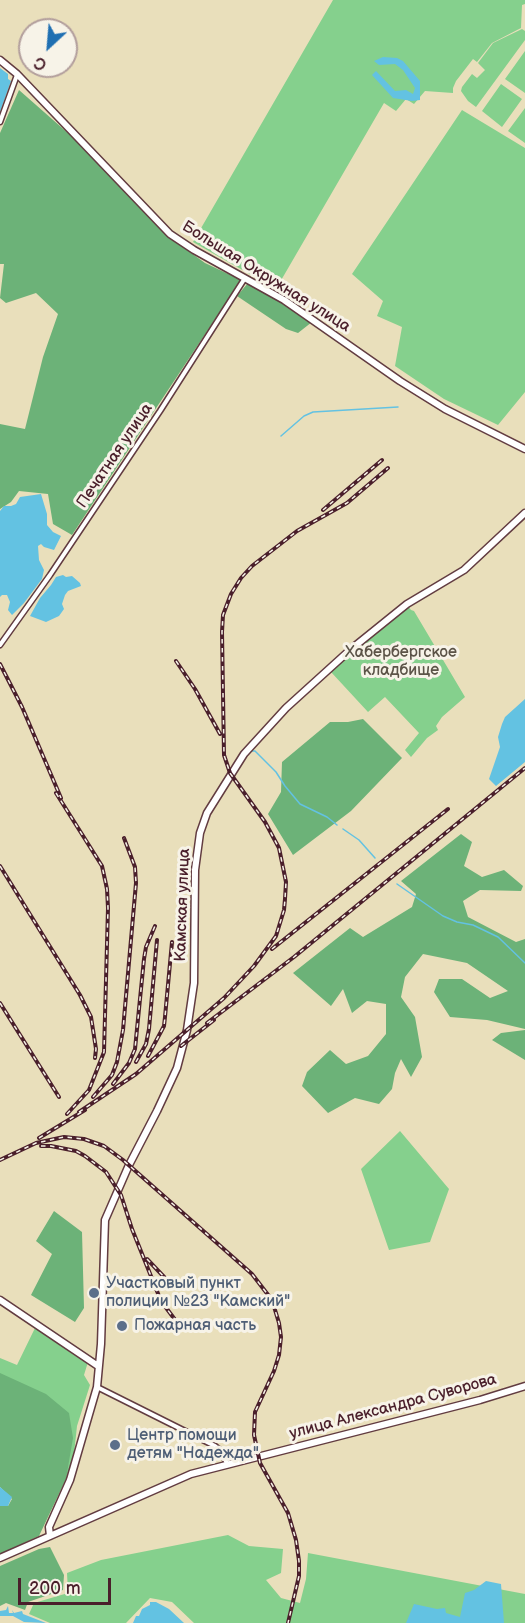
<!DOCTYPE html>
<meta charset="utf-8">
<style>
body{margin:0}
#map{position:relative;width:525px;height:1623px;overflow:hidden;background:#e9dfbb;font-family:"Balsamiq Sans",sans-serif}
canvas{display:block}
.north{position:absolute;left:18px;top:18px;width:60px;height:60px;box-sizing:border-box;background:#f7f3e8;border:2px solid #b29e9c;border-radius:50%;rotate:206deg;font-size:16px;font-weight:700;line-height:24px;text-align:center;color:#4a1f2b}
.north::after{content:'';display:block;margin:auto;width:21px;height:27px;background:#1f6fb2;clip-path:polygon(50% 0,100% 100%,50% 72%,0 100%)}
.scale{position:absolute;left:18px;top:1578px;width:93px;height:27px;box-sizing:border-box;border:3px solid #4a1f2b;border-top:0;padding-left:8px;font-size:18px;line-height:21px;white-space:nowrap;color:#4a1f2b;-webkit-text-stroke:4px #f7f3e8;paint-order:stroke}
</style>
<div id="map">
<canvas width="525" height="1623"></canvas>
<div class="north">С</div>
<div class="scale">200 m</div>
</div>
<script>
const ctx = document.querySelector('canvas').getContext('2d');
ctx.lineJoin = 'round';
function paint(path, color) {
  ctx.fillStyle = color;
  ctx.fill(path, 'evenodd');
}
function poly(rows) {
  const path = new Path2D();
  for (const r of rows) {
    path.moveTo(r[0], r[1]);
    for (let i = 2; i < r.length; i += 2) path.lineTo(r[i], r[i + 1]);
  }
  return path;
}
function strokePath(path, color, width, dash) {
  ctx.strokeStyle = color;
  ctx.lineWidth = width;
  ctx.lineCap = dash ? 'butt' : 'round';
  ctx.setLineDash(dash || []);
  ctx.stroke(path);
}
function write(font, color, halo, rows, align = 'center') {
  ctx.font = font + ' "Balsamiq Sans",sans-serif';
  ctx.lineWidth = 6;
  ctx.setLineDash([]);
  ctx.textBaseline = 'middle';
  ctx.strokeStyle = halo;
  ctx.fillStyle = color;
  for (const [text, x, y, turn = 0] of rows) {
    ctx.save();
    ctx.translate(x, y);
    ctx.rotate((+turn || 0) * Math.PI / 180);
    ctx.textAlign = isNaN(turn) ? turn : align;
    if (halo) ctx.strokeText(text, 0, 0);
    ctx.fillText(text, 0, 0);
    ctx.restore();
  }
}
const green = poly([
 [333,0,525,0,525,4,522,5,521,28,492,43,477,62,473,59,456,81,453,88,453,93,425,91,414,104,406,99,396,111,384,103,276,289,193,242],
 [522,29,525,31,525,40,476,107,468,101,461,91,462,87,472,74,477,78,485,70,478,63,493,43],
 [525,51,525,93,505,79],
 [501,84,522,99,502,127,482,111],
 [525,108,525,143,508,131],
 [462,110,525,148,525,392,498,425,444,399,395,366,402,327,377,316,383,301,352,274],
 [407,605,411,610,414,611,465,697,442,717,436,726,438,730,427,738,411,757,405,750,419,733,385,697,368,712,331,672],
 [400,1131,449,1189,430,1242,389,1250,361,1169],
 [35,1328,88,1362,84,1375,90,1385,77,1426,74,1454,66,1479,0,1448,0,1358,17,1365],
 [228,1535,249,1546,283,1549,281,1573,266,1580,281,1598,300,1603,306,1579,308,1553,525,1594,525,1623,194,1623,172,1602,150,1598,126,1623,50,1623,29,1614,34,1603,68,1593,67,1573,101,1560]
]);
const forest = poly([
 [19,90,69,134,165,234,205,263,241,280,72,535,53,524,48,494,19,491,11,502,0,509,0,424,25,429,43,357,58,314,36,293,6,303,0,298,4,264,0,264,0,133],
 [248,283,267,294,312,322,298,333,286,329,237,296],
 [363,719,402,758,351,811,293,855,268,814,281,792,282,762,330,722,348,722],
 [461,834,472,842,464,866,482,877,504,870,523,886,521,891,480,890,463,901,468,917,516,942,525,939,525,1029,487,1020,450,1017,434,992,439,979,462,979,490,998,508,991,467,963,423,954,405,977,401,997,415,1017,422,1057,411,1077,401,1059,395,1073,392,1089,379,1104,355,1098,328,1113,302,1086,307,1072,330,1050,346,1064,368,1056,386,1034,386,1004,367,1001,352,1013,343,989,331,1006,293,973,350,928,363,937,412,907,416,894,401,881],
 [525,1030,525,1060,492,1040,501,1033],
 [54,1211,82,1232,84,1308,75,1322,31,1295,52,1254,36,1241],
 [0,1373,46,1394,69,1413,73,1438,66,1479,39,1536,0,1554,0,1506,8,1506,12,1499,0,1487],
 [50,1547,64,1575,63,1590,28,1602,25,1610,6,1603,0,1606,0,1566,39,1549]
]);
const water = poly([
 [383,57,397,58,403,61,420,81,420,100,412,101,393,98,372,75,376,71,395,91,406,90,413,94,415,88,403,70,395,64,379,65,374,61],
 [0,68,8,74,8,79,11,81,0,112],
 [41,494,47,514,47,525,53,532,61,536,54,550,44,547,41,544,38,546,39,560,44,570,42,579,24,603,12,615,8,610,10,602,7,595,2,595,0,597,0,511,4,506,11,506,16,504,20,497],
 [63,575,66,577,72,576,80,583,81,586,68,591,65,595,62,604,64,609,59,616,46,622,30,616,40,598,51,585,56,577],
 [525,699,525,762,496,786,489,779,500,747,498,737,502,724,505,717],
 [0,1487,12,1497,8,1506,0,1506],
 [486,1581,501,1584,504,1623,406,1623,414,1604,437,1609,445,1608,446,1613,460,1617,465,1593,474,1590],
 [150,1602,156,1602,169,1609,184,1623,133,1623,136,1616,139,1616,142,1609,150,1605],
 [8,1606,9,1613,13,1613,12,1610,14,1613,22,1611,23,1614,46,1623,24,1622,13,1616,0,1616,0,1611,6,1610]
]);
const stream = poly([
 [281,436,304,416,313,412,398,407],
 [252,751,255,751,276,772,285,786,300,804,327,817,337,825],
 [343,829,359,840,375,858],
 [397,884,443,916,457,922,473,925,498,937,525,963]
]);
const minor = poly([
 [0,122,17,75],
 [0,645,50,575,160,411,245,278],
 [97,1387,215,1446,220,1450,228,1465]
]);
const major = poly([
 [0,60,17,74,170,234,194,250,284,300,400,381,445,409,525,449],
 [0,1300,98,1366],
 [50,1536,49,1527,70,1480,97,1387,101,1344,105,1220,129,1165,157,1111,177,1068,187,1030,194,983,195,870,200,833,207,813,244,754,286,708,350,650,407,604,464,570,525,513],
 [0,1558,191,1474,480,1400,525,1386]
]);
const rail = poly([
 [323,510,382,460],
 [176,661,195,689,220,734],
 [0,664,22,707,61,798],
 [56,793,102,866,107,889,108,908,104,1052,89,1090,67,1114],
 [0,866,80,995,91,1017,96,1049,95,1058],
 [272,949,448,809],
 [0,1003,59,1097],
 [207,1023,294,957,525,768],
 [181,1046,214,1020],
 [148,1056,164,1026,165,1017,172,942],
 [136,1062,146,1044,149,1029,157,940],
 [113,1084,129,1063,135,1049,144,959,146,947,155,926],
 [93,1097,112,1075,117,1062,123,1030,136,883,135,867,124,838],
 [79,1112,136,1074,224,998,254,966,276,936,284,910,285,899,286,882,279,848,265,822,230,773,224,755,222,632,223,615,231,594,241,578,252,566,297,531,347,503,388,468],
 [39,1138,85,1110],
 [41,1146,51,1146,76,1151,85,1156,106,1172,121,1195,132,1229,161,1301,176,1321],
 [0,1160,36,1143,64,1137,84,1139,104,1146,123,1160,252,1274,272,1300,279,1323,281,1337,279,1355,274,1371,255,1412,254,1435,260,1463,288,1513,296,1540,299,1561,299,1576,288,1623],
 [147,1259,166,1279,181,1287]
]);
const markers = [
 [94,1293,6,"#5c6f8a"],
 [122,1326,6,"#5c6f8a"],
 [115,1445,6,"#5c6f8a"]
];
const streetNames = [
 ["Большая Окружная улица",266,277,32],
 ["Печатная улица",115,456,-56],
 ["Камская улица",183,905,-88],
 ["улица Александра Суворова",393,1407,-15]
];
const parkNames = [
 ["Хабербергское",401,653],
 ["кладбище",401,671]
];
const serviceNames = [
 ["Участковый пункт",106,1284],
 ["полиции №23 \"Камский\"",106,1302],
 ["Пожарная часть",134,1326],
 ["Центр помощи",127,1436],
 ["детям \"Надежда\"",127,1454]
];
paint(green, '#85d08d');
paint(forest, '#6cb278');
paint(water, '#63c2e2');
strokePath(stream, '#63c2e2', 1.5);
strokePath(minor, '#623c41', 7);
strokePath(major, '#623c41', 9);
strokePath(minor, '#fff', 4);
strokePath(major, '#fff', 6);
strokePath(rail, '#4a1f2b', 4);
strokePath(rail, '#f7f3e8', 1.5, [4.5]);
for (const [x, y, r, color] of markers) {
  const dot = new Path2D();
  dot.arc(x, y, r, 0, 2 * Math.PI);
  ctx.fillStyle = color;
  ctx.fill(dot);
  strokePath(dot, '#f7f3e8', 2);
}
write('16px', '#4a1f2b', '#f7f3e8', streetNames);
write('16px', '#5c5448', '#f7f3e8', parkNames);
write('16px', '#4e5e75', '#f7f3e8', serviceNames, 'left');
</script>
